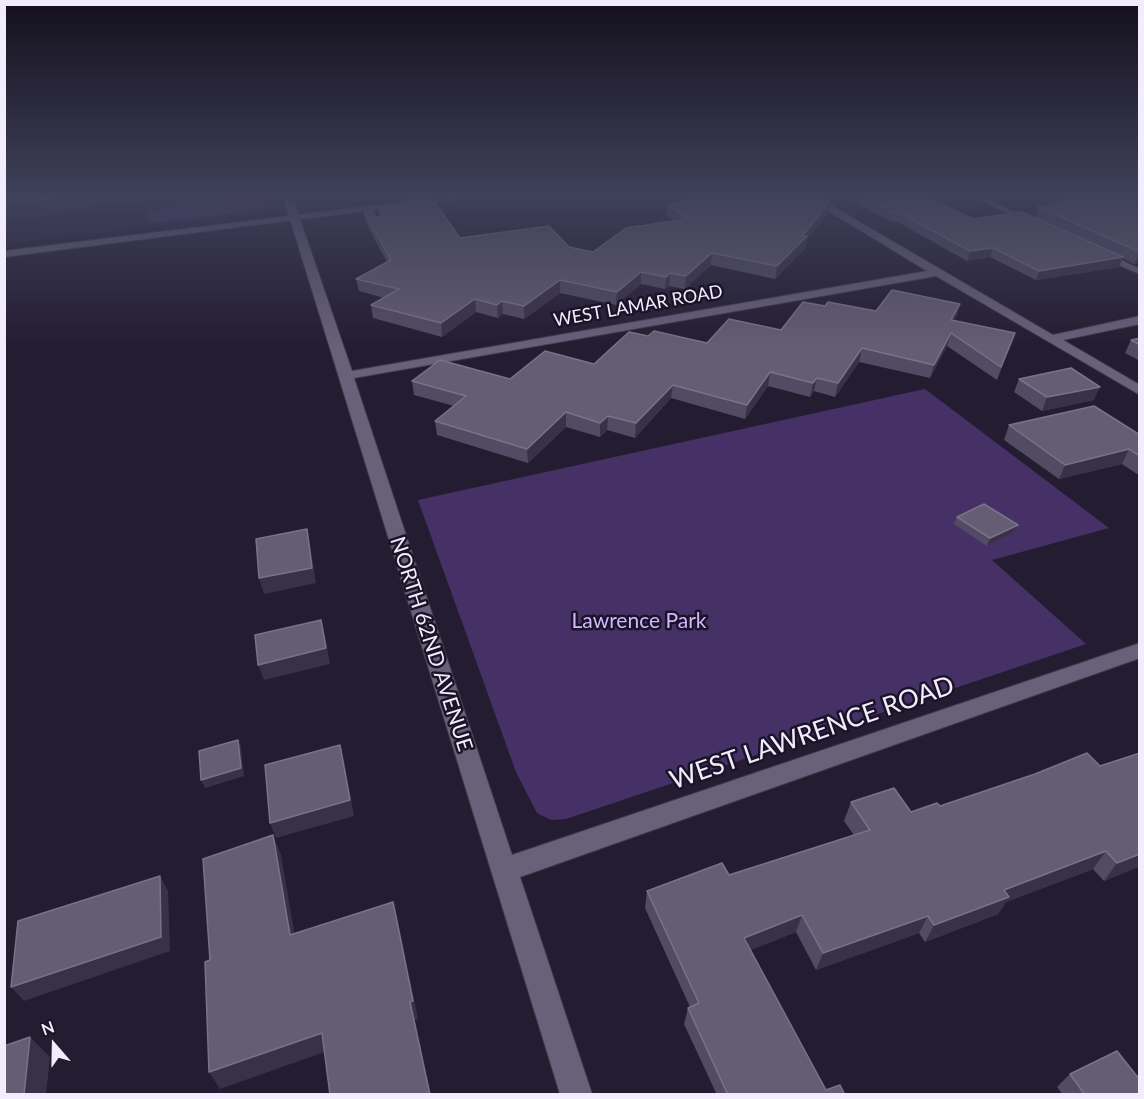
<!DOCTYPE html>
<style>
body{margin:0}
#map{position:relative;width:1144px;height:1099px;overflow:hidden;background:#241d32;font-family:Lato,sans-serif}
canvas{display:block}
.frame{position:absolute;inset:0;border:6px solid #f2edfc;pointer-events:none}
.north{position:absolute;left:24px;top:1015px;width:60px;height:60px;-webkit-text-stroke:4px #1b1328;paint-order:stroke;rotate:340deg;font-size:16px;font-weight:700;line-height:24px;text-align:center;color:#f2edfc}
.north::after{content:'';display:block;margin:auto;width:21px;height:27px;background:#f2edfc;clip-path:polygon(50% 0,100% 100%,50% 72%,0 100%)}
</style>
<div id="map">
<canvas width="1144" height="1099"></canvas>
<div class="frame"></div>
<div class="north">N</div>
</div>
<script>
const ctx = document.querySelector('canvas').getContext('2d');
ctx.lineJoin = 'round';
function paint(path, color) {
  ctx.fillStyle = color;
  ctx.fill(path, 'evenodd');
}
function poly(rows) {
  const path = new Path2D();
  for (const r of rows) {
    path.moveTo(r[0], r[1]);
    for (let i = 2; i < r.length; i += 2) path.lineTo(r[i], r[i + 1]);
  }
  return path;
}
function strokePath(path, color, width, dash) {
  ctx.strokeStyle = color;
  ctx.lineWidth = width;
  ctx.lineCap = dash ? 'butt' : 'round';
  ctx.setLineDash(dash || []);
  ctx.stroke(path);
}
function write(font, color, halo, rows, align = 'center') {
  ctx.font = font + ' Lato,sans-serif';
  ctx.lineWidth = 5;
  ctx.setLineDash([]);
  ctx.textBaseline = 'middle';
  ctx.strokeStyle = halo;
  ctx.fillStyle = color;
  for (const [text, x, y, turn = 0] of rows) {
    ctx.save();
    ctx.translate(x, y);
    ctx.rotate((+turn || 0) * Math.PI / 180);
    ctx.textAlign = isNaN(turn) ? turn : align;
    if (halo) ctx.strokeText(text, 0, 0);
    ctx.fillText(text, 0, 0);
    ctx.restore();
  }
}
const built = poly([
 [4,193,268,193,271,206,267,211,260,214,5,244]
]);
const green = poly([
 [264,193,268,206,254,211,155,223,145,217,148,213,169,205],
 [925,389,1109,528,992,560,1086,644,566,819,551,820,537,813,516,772,418,500]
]);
const service = poly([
 [831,193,850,193,811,200,808,198,831,193],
 [965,193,974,193,1030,220,1025,221,965,193],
 [368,209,372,209,381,227,377,227,368,209],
 [1102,254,1108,254,1140,269,1140,274,1102,258,1102,254]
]);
const minor = poly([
 [282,193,291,193,352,371,927,271,799,193,810,193,1053,335,1140,316,1140,324,1063,340,1140,385,1140,395,936,276,354,378,512,855,1140,643,1140,658,520,877,592,1094,560,1094,282,193]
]);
const secondary = poly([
 [476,193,506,193,4,257,4,251,476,193]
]);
const wall = poly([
 [397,193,425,193,460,238,569,247,593,252,674,221,667,215,668,204,682,202,670,193,821,193,816,194,830,202,828,213,807,239,805,248,775,279,711,265,685,289,669,286,665,289,641,284,616,305,560,293,524,319,503,314,498,318,476,312,442,337,373,318,371,305,384,298,359,291,356,279,387,262,366,223,364,212,373,217,379,218,379,210,406,206,405,199,401,200],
 [851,193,918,193,973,219,1035,218,1038,207,1052,205,1025,193,1140,193,1140,263,1134,264,1122,258,1119,267,1036,280,990,257,967,261,896,221,894,223,850,200],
 [960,304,956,317,954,320,1015,333,997,380,947,346,930,378,859,362,835,397,814,391,810,397,768,386,745,419,671,398,635,438,607,430,600,437,566,427,528,463,437,435,435,421,454,406,414,395,412,381,510,379,594,364,648,336,707,343,781,330,825,306,876,311],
 [1140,338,1140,361,1125,353,1131,340],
 [1019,379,1094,400,1042,411,1014,392],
 [1009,425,1140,435,1140,476,1122,464,1059,479,1004,440],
 [957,517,1018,525,1014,532,987,546,954,524],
 [1140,753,1140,866,1104,881,1093,869,1006,902,998,914,925,942,919,933,816,970,796,932,750,950,826,1090,845,1095,717,1095,684,1024,688,1008,690,1007,645,908,647,891,729,875,854,835,844,821,851,802,911,812,940,806,1100,766],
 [1070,1074,1140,1095,1063,1095,1057,1087]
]);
const shadedWall = poly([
 [61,193,150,193,149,200,67,209,66,213,4,220,4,203],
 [191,193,234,193,192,198],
 [400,193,425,193,425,197,405,197,405,199,401,200],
 [830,202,828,213,807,239,805,248,775,279,777,266],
 [993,248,990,257,967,261,970,251],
 [1140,252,1140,263,1134,264],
 [712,253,711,265,685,289,686,276],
 [1123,257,1119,267,1036,280,1039,271],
 [641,272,641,284,616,305,617,292],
 [670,273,669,286,665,289,666,277],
 [560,280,560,293,524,319,524,306],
 [475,299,476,312,442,337,441,323],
 [502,301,503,314,498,318,497,305],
 [960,304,956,317,947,332,951,320],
 [951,333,947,346,930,378,934,365],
 [862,348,859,362,835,397,838,383],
 [770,372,768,386,745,419,747,405],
 [817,378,814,391,810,397,813,383],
 [673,385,671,398,635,438,636,423],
 [1100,387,1094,400,1042,411,1047,397],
 [566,412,566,427,528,463,527,449],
 [608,416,607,430,600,437,600,423],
 [1129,449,1122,464,1059,479,1065,465],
 [1018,525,1014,532,987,546,990,538],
 [307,529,310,544,316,583,264,594,259,578],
 [321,620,325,636,330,664,264,680,258,665],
 [238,740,241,747,244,776,205,788,201,780],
 [340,745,344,761,354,816,276,838,270,823],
 [273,835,281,855,298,954,290,935],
 [1106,851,1093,869,1006,902,998,914,925,942,934,925,1004,890],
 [1140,854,1140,866,1104,881,1117,863],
 [160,876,168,891,170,951,24,1001,11,987],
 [393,902,398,921,418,1019,415,1020,431,1095,430,1095,410,1002],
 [802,915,796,932,739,955,744,938],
 [928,916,919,933,816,970,823,953],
 [322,1033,330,1050,220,1089,209,1072],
 [30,1037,50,1057,46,1095,24,1095]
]);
const building = poly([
 [4,193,61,193,60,198,4,203,4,193],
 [686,193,815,193,830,202,802,236,807,236,777,266,712,253,686,276,670,273,666,277,641,272,617,292,560,280,524,306,502,301,497,305,475,299,441,323,371,305,399,289,356,279,391,260,364,212,370,211,373,217,379,218,382,216,379,210,410,205,405,197,429,194,460,238,549,226,569,247,593,252,626,228,687,219,668,204,696,201,686,193],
 [856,193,918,193,973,219,1022,212,1123,257,1039,271,993,248,970,251,898,212,896,214,856,193],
 [1055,193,1140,193,1140,252,1038,207,1075,202,1055,193],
 [892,290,960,304,951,320,1015,333,1001,367,951,333,934,365,862,348,838,383,817,378,813,383,770,372,747,405,673,385,636,423,608,416,600,423,566,412,527,449,435,421,466,396,412,381,440,360,510,379,545,351,594,364,629,332,648,336,654,331,707,343,729,319,781,330,803,302,825,306,828,302,876,311,892,290],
 [1140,338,1140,345,1131,340,1140,338],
 [1071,368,1100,387,1047,397,1019,379,1071,368],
 [1094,406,1140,435,1140,456,1129,449,1065,465,1009,425,1094,406],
 [984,504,1018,525,990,538,957,517,984,504],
 [307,529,312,568,259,578,256,539,307,529],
 [321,620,326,648,258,665,255,635,321,620],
 [238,740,241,768,201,780,199,751,238,740],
 [340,745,350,800,270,823,265,765,340,745],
 [1087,753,1100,766,1140,753,1140,854,1117,863,1106,851,1004,890,1009,897,934,925,928,916,823,953,802,915,744,938,826,1090,840,1085,845,1095,728,1095,688,1008,699,1003,647,891,722,863,729,875,870,830,851,802,894,788,911,812,937,803,940,806,1035,774,1087,753],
 [273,835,290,935,393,902,413,1001,410,1002,430,1095,330,1095,322,1033,209,1072,205,962,210,960,203,859,273,835],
 [160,876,161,937,11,987,18,921,160,876],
 [30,1037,24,1095,4,1095,4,1046,30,1037],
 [1117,1051,1140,1080,1140,1095,1085,1095,1070,1074,1117,1051]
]);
const farStreetnames = [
 ["WEST LAMAR ROAD",638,306,-10]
];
const parkNames = [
 ["Lawrence Park",639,621]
];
const streetNames = [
 ["NORTH 62ND AVENUE",431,644,72]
];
const nearStreetnames = [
 ["WEST LAWRENCE ROAD",812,733,-19]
];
paint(built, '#2a203c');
paint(green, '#463167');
strokePath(service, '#40394b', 2);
strokePath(minor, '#40394b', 2);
strokePath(secondary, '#40394b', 2);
paint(service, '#69607a');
paint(minor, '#69607a');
paint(secondary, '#69607a');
paint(wall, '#534b63');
paint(shadedWall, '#393148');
paint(building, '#645d73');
strokePath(building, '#7a7388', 1.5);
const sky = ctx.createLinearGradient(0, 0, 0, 347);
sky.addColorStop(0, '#14101c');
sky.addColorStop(0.56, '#3f405a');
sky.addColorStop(1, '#3f405a00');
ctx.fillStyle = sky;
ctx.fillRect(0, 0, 1144, 347);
write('18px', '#f2edfc', '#1b1328', farStreetnames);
write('21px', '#d0b7ff', '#1b1328', parkNames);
write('21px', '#f2edfc', '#1b1328', streetNames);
write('26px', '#f2edfc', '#1b1328', nearStreetnames);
</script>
